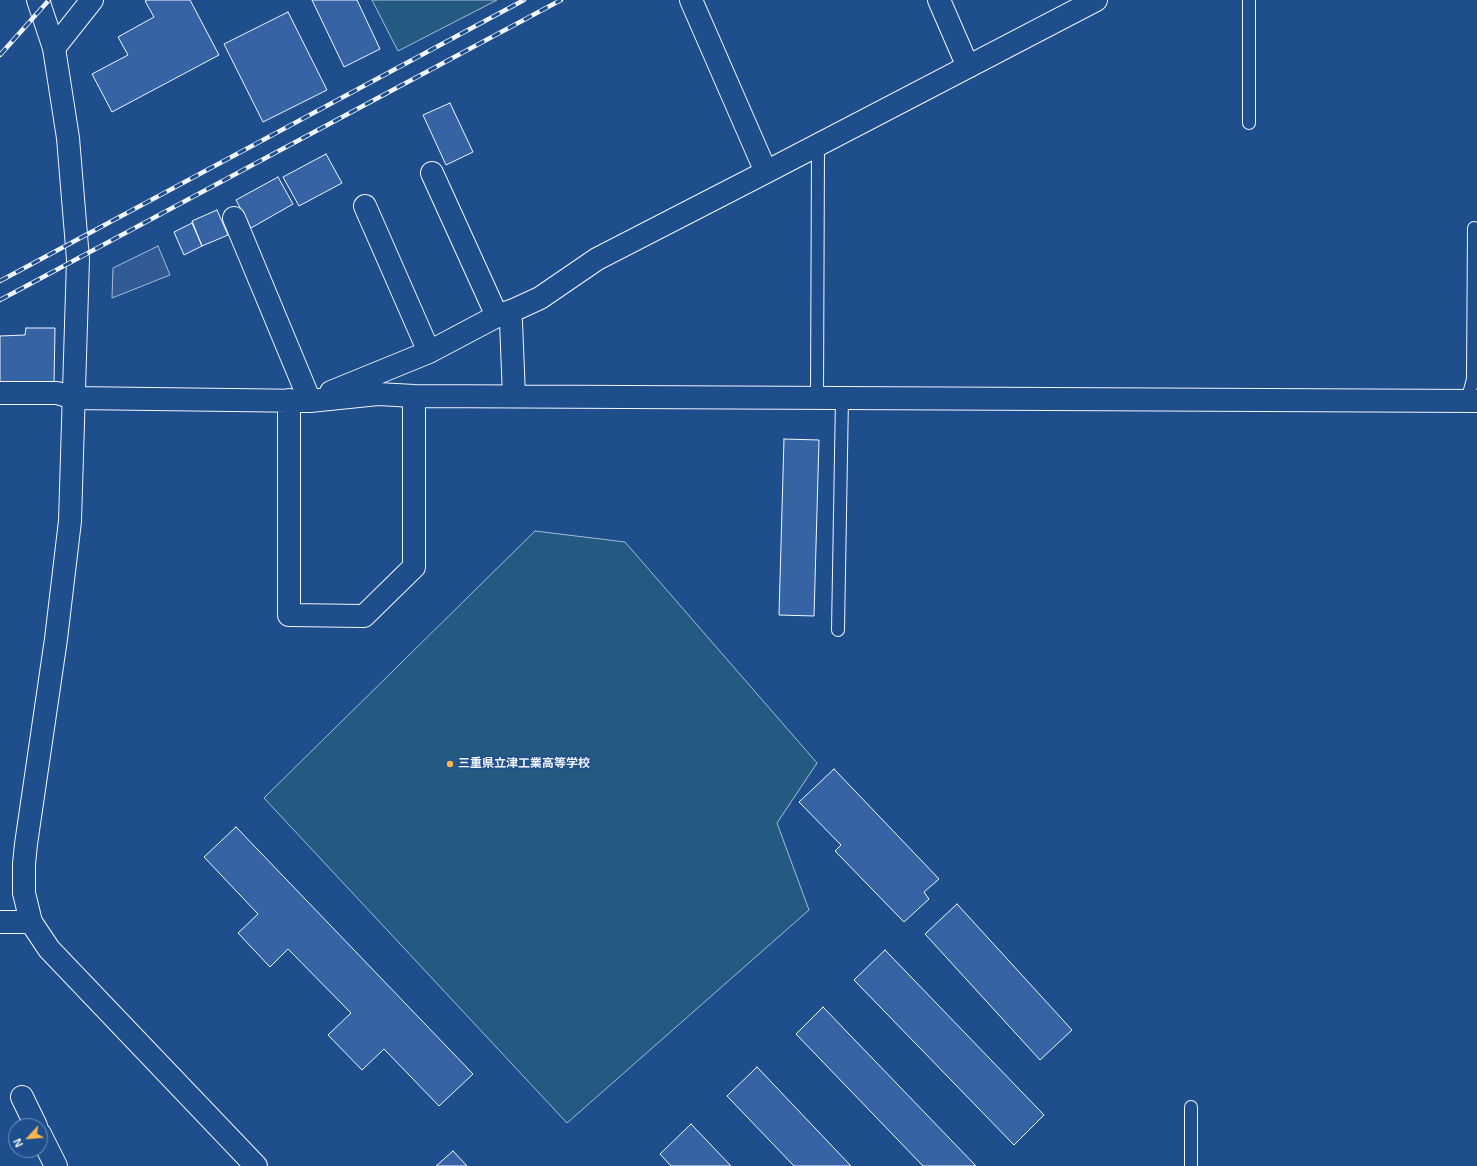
<!DOCTYPE html>
<meta charset="utf-8">
<style>
body{margin:0}
#map{position:relative;width:1477px;height:1166px;overflow:hidden;background:#1f4e8c;font-family:Arial,sans-serif}
canvas{display:block}
.north{position:absolute;left:8px;top:1118px;width:40px;height:40px;box-sizing:border-box;background:#1f4e8c;border:1px solid #7391ba;border-radius:50%;rotate:244deg;font-size:11px;font-weight:700;line-height:16px;text-align:center;color:#f2f6ff}
.north::after{content:'';display:block;margin:auto;width:14px;height:18px;background:#ffb74d;clip-path:polygon(50% 0,100% 100%,50% 72%,0 100%)}
</style>
<div id="map">
<canvas width="1477" height="1166"></canvas>
<div class="north">N</div>
</div>
<script>
const ctx = document.querySelector('canvas').getContext('2d');
ctx.lineJoin = 'round';
function paint(path, color) {
  ctx.fillStyle = color;
  ctx.fill(path, 'evenodd');
}
function poly(rows) {
  const path = new Path2D();
  for (const r of rows) {
    path.moveTo(r[0], r[1]);
    for (let i = 2; i < r.length; i += 2) path.lineTo(r[i], r[i + 1]);
  }
  return path;
}
function strokePath(path, color, width, dash) {
  ctx.strokeStyle = color;
  ctx.lineWidth = width;
  ctx.lineCap = dash ? 'butt' : 'round';
  ctx.setLineDash(dash || []);
  ctx.stroke(path);
}
function write(font, color, halo, rows, align = 'center') {
  ctx.font = font + ' Arial,"Noto Sans JP",sans-serif';
  ctx.lineWidth = 3;
  ctx.setLineDash([]);
  ctx.textBaseline = 'middle';
  ctx.strokeStyle = halo;
  ctx.fillStyle = color;
  for (const [text, x, y, turn = 0] of rows) {
    ctx.save();
    ctx.translate(x, y);
    ctx.rotate((+turn || 0) * Math.PI / 180);
    ctx.textAlign = isNaN(turn) ? turn : align;
    if (halo) ctx.strokeText(text, 0, 0);
    ctx.fillText(text, 0, 0);
    ctx.restore();
  }
}
const green = poly([
 [372,0,497,0,398,51,372,0],
 [535,531,625,542,817,763,777,823,809,910,567,1123,264,798,535,531]
]);
const parking = poly([
 [158,246,170,275,112,298,113,268,158,246]
]);
const building = poly([
 [147,0,190,0,219,55,112,112,92,74,128,55,118,37,154,17,145,1,147,0],
 [312,0,357,0,380,49,344,67,312,0],
 [288,12,327,90,263,122,224,44,288,12],
 [450,103,473,152,446,165,423,115,450,103],
 [326,154,342,183,299,206,283,177,326,154],
 [278,177,293,204,251,228,236,200,278,177],
 [217,210,228,235,202,246,192,221,217,210],
 [192,223,202,246,184,255,174,232,192,223],
 [26,328,55,328,54,383,0,383,0,336,25,335,26,328],
 [784,439,819,440,814,616,779,615,784,439],
 [834,769,939,879,924,892,929,899,904,922,835,851,841,845,799,802,834,769],
 [236,827,473,1074,439,1106,384,1049,362,1070,328,1035,351,1013,288,949,270,967,238,933,258,914,204,857,236,827],
 [957,904,1072,1030,1040,1060,925,934,957,904],
 [885,950,1044,1115,1014,1145,854,980,885,950],
 [823,1007,976,1166,923,1166,796,1034,823,1007],
 [757,1067,851,1166,794,1166,727,1096,757,1067],
 [691,1124,731,1166,671,1166,660,1154,691,1124],
 [453,1151,467,1166,436,1166,453,1151]
]);
const lane = poly([
 [1249,0,1249,123],
 [817,397,818,146],
 [1467,401,1473,379,1474,228],
 [838,630,842,397],
 [1191,1166,1191,1107]
]);
const street = poly([
 [691,0,766,172],
 [939,0,968,67],
 [54,48,92,0],
 [432,173,497,316],
 [365,206,429,352],
 [234,218,310,401],
 [509,312,511,322,514,396],
 [331,392,429,352,497,316,516,309,540,298,597,259,766,172,1096,0],
 [0,393,57,393,74,398,310,401,378,394,414,396,1477,401],
 [289,400,289,615,364,616,414,567,414,396],
 [0,922,31,922],
 [22,1097,36,1126],
 [40,1134,56,1166]
]);
const secondary = poly([
 [38,0,54,48,68,138,78,259,70,521,56,639,26,844,24,864,24,893,31,922,49,949,256,1166]
]);
const rail = poly([
 [0,55,49,0],
 [0,281,524,0],
 [0,300,561,0]
]);
const markers = [
 [450,764,4,"#ffb74d"]
];
const poiNames = [
 ["三重県立津工業高等学校",458,764]
];
paint(green, '#245a82');
strokePath(green, '#a8bbd7', 1);
paint(parking, '#305b95');
strokePath(parking, '#a8bbd7', 1);
paint(building, '#3563a3');
strokePath(building, '#f2f6ff', 1);
strokePath(lane, '#f2f6ff', 14);
strokePath(street, '#f2f6ff', 24);
strokePath(secondary, '#f2f6ff', 24);
strokePath(lane, '#1f4e8c', 12);
strokePath(street, '#1f4e8c', 22);
strokePath(secondary, '#1f4e8c', 22);
strokePath(rail, '#f2f6ff', 4.5);
strokePath(rail, '#1f4e8c', 3, [9]);
for (const [x, y, r, color] of markers) {
  const dot = new Path2D();
  dot.arc(x, y, r, 0, 2 * Math.PI);
  ctx.fillStyle = color;
  ctx.fill(dot);
  strokePath(dot, '#1f4e8c', 1.5);
}
write('bold 12px', '#f2f6ff', '#1f4e8c', poiNames, 'left');
</script>
